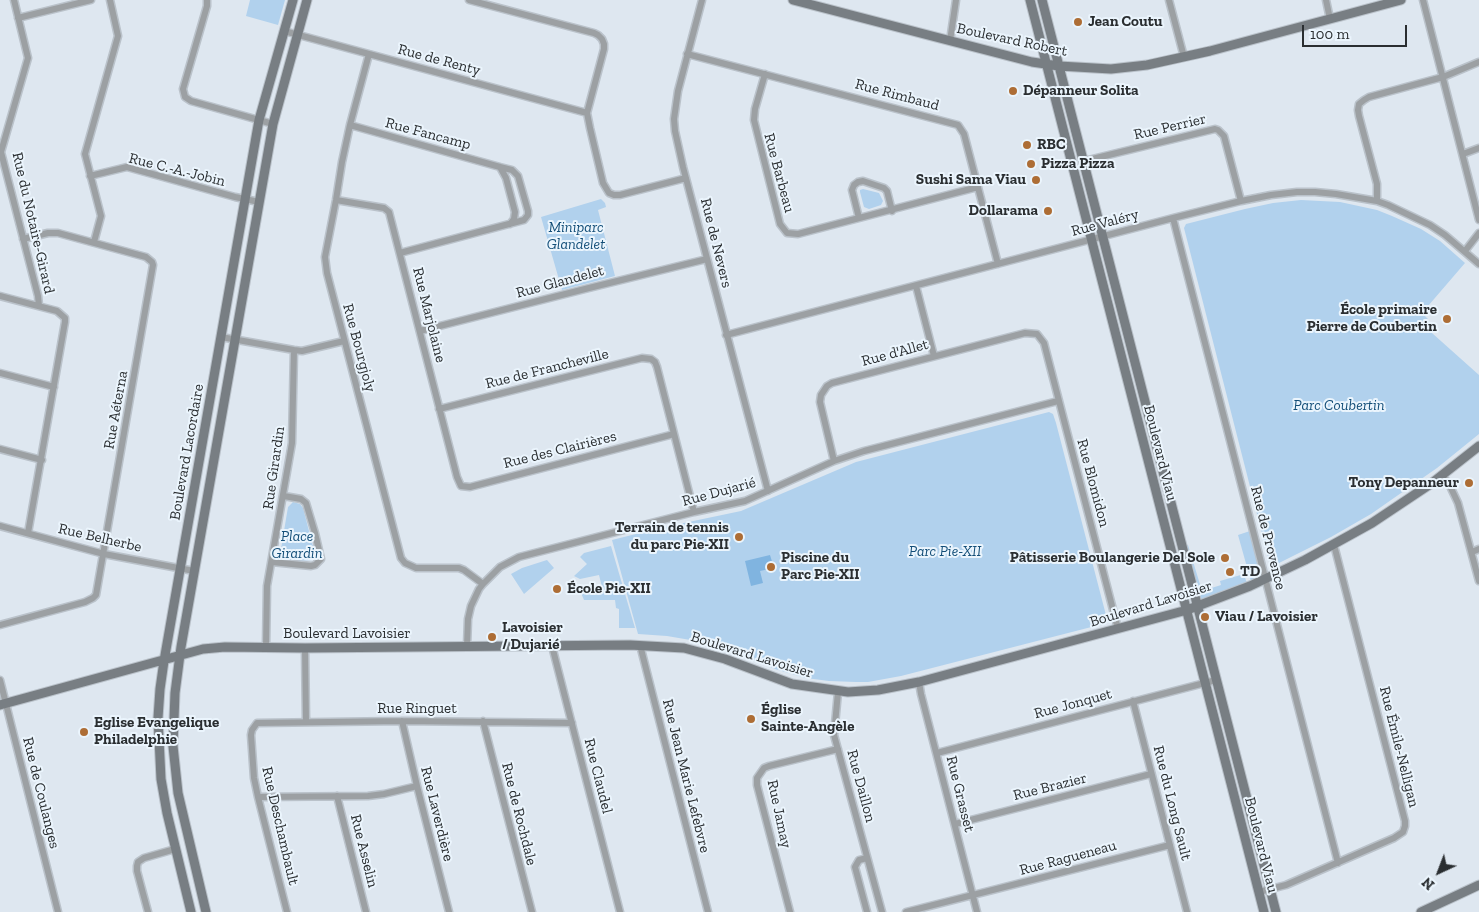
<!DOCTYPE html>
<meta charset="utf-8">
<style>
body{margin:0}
#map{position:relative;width:1479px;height:912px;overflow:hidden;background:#dee7f0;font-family:"Zilla Slab",serif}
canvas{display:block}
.north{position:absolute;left:1414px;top:847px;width:50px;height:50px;-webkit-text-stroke:4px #ebf5fd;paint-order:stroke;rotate:223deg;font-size:14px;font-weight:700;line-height:20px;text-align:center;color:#2a2e31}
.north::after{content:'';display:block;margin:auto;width:18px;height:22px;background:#2a2e31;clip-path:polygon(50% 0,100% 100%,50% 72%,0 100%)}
.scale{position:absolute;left:1302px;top:25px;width:105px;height:22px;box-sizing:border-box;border:2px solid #2a2e31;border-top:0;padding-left:6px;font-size:15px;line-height:18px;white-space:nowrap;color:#2a2e31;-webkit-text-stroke:4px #ebf5fd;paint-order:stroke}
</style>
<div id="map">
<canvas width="1479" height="912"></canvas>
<div class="north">N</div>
<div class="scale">100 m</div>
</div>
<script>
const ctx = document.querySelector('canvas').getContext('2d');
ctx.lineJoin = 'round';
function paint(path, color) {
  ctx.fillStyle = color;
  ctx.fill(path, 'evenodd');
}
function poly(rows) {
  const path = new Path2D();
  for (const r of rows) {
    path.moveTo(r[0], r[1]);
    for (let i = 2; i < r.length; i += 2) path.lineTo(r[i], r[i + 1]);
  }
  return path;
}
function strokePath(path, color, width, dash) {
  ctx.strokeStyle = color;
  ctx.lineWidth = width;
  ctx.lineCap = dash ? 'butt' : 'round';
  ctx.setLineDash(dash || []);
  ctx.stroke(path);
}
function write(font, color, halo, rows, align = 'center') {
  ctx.font = font + ' "Zilla Slab",serif';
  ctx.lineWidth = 4;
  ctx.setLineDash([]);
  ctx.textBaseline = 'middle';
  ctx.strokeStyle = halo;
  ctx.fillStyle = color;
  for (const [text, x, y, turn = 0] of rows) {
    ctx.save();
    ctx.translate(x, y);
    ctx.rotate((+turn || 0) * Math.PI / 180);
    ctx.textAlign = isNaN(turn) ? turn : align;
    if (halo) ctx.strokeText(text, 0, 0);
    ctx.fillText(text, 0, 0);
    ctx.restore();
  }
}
const green = poly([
 [250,0,285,0,278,25,246,16],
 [863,189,879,193,883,201,881,205,869,209,864,207,860,192,860,190],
 [601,199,605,203,606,207,598,210,615,276,562,290,541,217],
 [1301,200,1340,202,1377,210,1392,216,1421,229,1440,241,1465,263,1422,313,1428,319,1423,325,1479,375,1479,434,1437,468,1371,514,1331,537,1275,565,1269,561,1184,228,1186,224,1245,209,1273,203],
 [1049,412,1053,414,1056,423,1107,619,1106,621,1103,624,901,676,868,682,856,682,829,681,806,678,775,669,730,650,708,643,667,636,638,634,612,540,660,528,741,511,856,462],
 [293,502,300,504,303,508,315,554,315,558,313,560,295,561,287,559,287,558,280,555,288,507],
 [1253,530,1265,579,1252,585,1238,535],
 [1188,545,1202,591,1221,585,1220,581,1244,574,1248,587,1198,606,1183,548],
 [611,546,635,628,619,628,619,609,616,608,615,600,584,600,581,593,602,587,599,575,580,579,574,576,587,564,580,557,584,553],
 [547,560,554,568,524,594,511,574,522,568]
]);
const water = poly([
 [770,555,774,568,760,571,763,583,751,586,745,561]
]);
const street = poly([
 [14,0,28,58,1,152,38,296,39,306],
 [207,0,207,6,183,89,185,97,191,101,273,124],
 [469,0,594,33,598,35,602,39,604,44,604,49,587,113,590,128,603,183,609,193,614,195,620,195,686,178],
 [702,0,678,91,674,119,675,131,683,167,768,491],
 [1169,0,1184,57],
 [1326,0,1330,19],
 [1423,0,1479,220],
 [18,18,91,0],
 [284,31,587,113],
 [950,41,956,0],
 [369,54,350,125,342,162,336,200,325,257,327,273,401,558,405,563,416,568,459,568,464,570,483,584],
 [687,54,958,125,964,134,998,264],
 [765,74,755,109,754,120,780,224,787,233,798,234,978,187],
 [350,125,500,167,512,170,518,176,528,211,528,215,524,220,400,253],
 [1463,154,1479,148],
 [1084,161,1215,129,1218,130,1224,136,1241,201],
 [500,167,506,178,515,212,514,219,510,224],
 [90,176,127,167,235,197,259,202],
 [336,200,384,208,389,212,457,477,461,486,470,487,674,434],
 [1377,201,1377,184,1359,116,1358,110,1359,104,1364,100,1369,97,1443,77,1479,62],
 [859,218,852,190,854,185,858,182,863,181,884,188,887,191,892,211],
 [1173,218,1338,863],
 [94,242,101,216,85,154,118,36,110,0],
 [1465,251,1479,233],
 [916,286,934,356],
 [0,296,57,311,65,318,65,322,28,533],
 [420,331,589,288,707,259],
 [726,335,1173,218,1241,201,1271,195,1297,192,1315,192,1336,194,1377,201,1388,205,1430,225,1445,235,1479,264],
 [221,337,294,350,302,351,344,341],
 [0,373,54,387],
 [439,409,642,358,651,359,655,362,657,367,694,512],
 [0,449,42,460],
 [834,461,820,402,821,395,827,386,832,383,1025,333,1037,334,1044,343,1118,629],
 [1442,475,1450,486,1458,503,1479,581],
 [0,526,104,554,194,571],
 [1472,552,1479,549],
 [272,562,311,566,315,565,321,559,315,533,306,503,301,499,284,496],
 [0,625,85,602,93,598,96,595,153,265,152,262,146,257,58,233,48,233,23,239],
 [640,645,708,912],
 [467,646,468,619,471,606,479,589,483,584,500,567,519,557,694,512,745,501,834,461,864,451,1058,401],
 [552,646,620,912],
 [266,647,267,586,292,443,294,350],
 [305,648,306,722],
 [0,680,58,912],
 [919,682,921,694,977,912],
 [838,692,834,735,882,912],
 [1133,701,1187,912],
 [402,721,417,786,449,912],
 [483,721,532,912],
 [937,753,1216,680],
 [337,796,366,912],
 [258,797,368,796,384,794,417,786],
 [955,824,1151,774],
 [867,858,859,860,855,867,867,912],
 [1259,892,1286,885,1394,838,1403,832,1405,826,1405,821,1334,545],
 [148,912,137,871,137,866,138,862,144,858,175,849],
 [287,912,258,797,254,778,251,735,252,730,257,723,402,721,572,723],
 [790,912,757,785,757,778,764,768,769,766,838,749],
 [906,912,1170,845]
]);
const secondary = poly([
 [793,0,1032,62,1059,66,1111,69,1147,65,1210,51,1401,0],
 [1030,0,1264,912],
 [1042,0,1276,912],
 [0,705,203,649,225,647,305,648,630,645,684,648,725,659,792,684,848,692,878,690,919,682,1187,610,1250,586,1305,560,1372,523,1432,483,1479,446],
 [191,912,167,813,161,779,158,718,160,689,164,661,259,120,293,0],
 [206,912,178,793,173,746,175,693,181,647,273,124,307,0],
 [1421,912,1479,885]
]);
const markers = [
 [1078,22,5,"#ad6d35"],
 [1013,91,5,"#ad6d35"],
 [1027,145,5,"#ad6d35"],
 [1031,164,5,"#ad6d35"],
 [1036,180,5,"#ad6d35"],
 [1048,211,5,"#ad6d35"],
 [1447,319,5,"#ad6d35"],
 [1469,483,5,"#ad6d35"],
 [739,537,5,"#ad6d35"],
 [1225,558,5,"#ad6d35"],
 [771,567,5,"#ad6d35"],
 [1230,572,5,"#ad6d35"],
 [557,589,5,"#ad6d35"],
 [1205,617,5,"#ad6d35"],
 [492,637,5,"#ad6d35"],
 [751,719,5,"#ad6d35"],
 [84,732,5,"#ad6d35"]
];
const poiNames = [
 ["Jean Coutu",1088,22],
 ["Dépanneur Solita",1023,91],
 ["RBC",1037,145],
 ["Pizza Pizza",1041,164],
 ["Sushi Sama Viau",1026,180,"right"],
 ["Dollarama",1038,211,"right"],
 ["École primaire",1437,310,"right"],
 ["Pierre de Coubertin",1437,327,"right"],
 ["Tony Depanneur",1459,483,"right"],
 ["Terrain de tennis",729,528,"right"],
 ["du parc Pie-XII",729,545,"right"],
 ["Piscine du",781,558],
 ["Parc Pie-XII",781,575],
 ["Pâtisserie Boulangerie Del Sole",1215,558,"right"],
 ["TD",1240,572],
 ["École Pie-XII",567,589],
 ["Viau / Lavoisier",1215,617],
 ["Lavoisier",502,628],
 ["/ Dujarié",502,645],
 ["Église",761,710],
 ["Sainte-Angèle",761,727],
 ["Eglise Evangelique",94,723],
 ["Philadelphie",94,740]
];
const streetNames = [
 ["Boulevard Robert",1012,40,12],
 ["Rue de Renty",439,60,15],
 ["Rue Rimbaud",897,95,15],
 ["Rue Perrier",1170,127,-13],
 ["Rue Fancamp",428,134,15],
 ["Rue C.-A.-Jobin",177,170,14],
 ["Rue Barbeau",779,173,75],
 ["Rue du Notaire-Girard",33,223,77],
 ["Rue Valéry",1105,223,-15],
 ["Rue de Nevers",716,243,76],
 ["Rue Glandelet",560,282,-15],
 ["Rue Marjolaine",429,315,76],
 ["Rue Bourgjoly",359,348,75],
 ["Rue d'Allet",895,353,-15],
 ["Rue de Francheville",547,369,-14],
 ["Rue Aéterna",116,410,-80],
 ["Rue des Clairières",560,450,-14],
 ["Boulevard Lacordaire",187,452,-80],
 ["Boulevard Viau",1160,453,76],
 ["Rue Girardin",274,468,-82],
 ["Rue Blomidon",1093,483,75],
 ["Rue Dujarié",719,492,-15],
 ["Rue Belherbe",100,538,13],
 ["Rue de Provence",1268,538,76],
 ["Boulevard Lavoisier",1151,604,-17],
 ["Boulevard Lavoisier",347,634],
 ["Boulevard Lavoisier",752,655,17],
 ["Rue Jonquet",1073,704,-15],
 ["Rue Ringuet",417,709],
 ["Rue Émile-Nelligan",1399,747,76],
 ["Rue Claudel",598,776,76],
 ["Rue Jean Marie Lefebvre",686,776,76],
 ["Rue Daillon",861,786,75],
 ["Rue Brazier",1050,787,-14],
 ["Rue de Coulanges",41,793,76],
 ["Rue Grasset",960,794,76],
 ["Rue du Long Sault",1172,803,76],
 ["Rue Laverdière",437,814,76],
 ["Rue de Rochdale",519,814,76],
 ["Rue Jamay",779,814,78],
 ["Rue Deschambault",280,826,77],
 ["Boulevard Viau",1261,845,76],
 ["Rue Asselin",364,851,76],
 ["Rue Ragueneau",1068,858,-15]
];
const parkNames = [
 ["Miniparc",576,228],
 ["Glandelet",576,245],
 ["Parc Coubertin",1339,406],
 ["Place",297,537],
 ["Girardin",297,554],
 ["Parc Pie-XII",945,552]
];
paint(green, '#b1d1ed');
paint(water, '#80b4e0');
strokePath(street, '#bac2ca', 9);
strokePath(secondary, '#bac2ca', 11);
strokePath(street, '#9ca0a3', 6);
strokePath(secondary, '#787e83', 9);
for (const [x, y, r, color] of markers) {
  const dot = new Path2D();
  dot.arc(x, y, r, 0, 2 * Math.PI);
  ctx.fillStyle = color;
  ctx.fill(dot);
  strokePath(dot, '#ebf5fd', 2);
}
write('bold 15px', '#2a2e31', '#ebf5fd', poiNames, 'left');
write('15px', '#2a2e31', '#ebf5fd', streetNames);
write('italic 15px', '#134e78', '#ebf5fd', parkNames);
</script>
